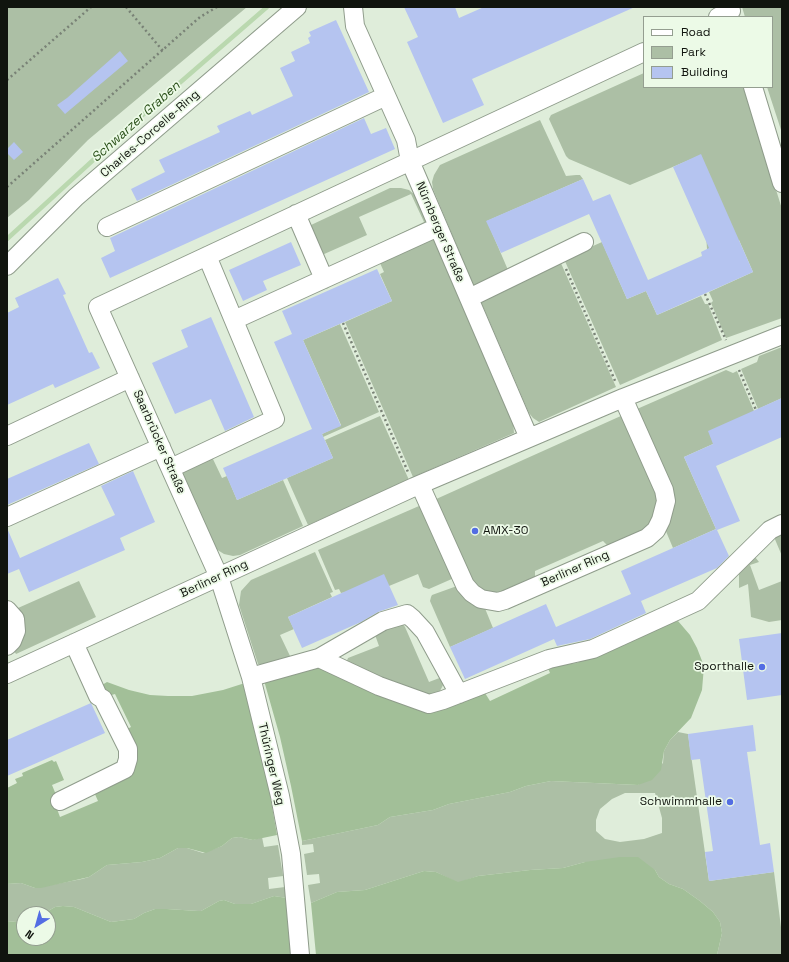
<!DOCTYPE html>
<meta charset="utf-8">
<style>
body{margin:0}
#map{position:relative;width:789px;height:962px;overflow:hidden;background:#dfedda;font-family:"Space Grotesk",sans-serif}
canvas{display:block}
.frame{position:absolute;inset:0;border:8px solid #10140e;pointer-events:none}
.legend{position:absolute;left:643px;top:16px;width:130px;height:72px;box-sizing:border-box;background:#ecfae7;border:1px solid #949e90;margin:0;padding:5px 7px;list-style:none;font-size:12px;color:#10140e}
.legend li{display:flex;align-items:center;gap:8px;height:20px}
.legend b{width:20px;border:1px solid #949e90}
.north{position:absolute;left:16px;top:906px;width:40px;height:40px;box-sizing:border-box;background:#ecfae7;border:1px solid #949e90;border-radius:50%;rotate:217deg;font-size:11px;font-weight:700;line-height:16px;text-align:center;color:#10140e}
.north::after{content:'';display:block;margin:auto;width:14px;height:18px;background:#536de3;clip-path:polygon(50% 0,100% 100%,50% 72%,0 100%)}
</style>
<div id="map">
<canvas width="789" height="962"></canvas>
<div class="frame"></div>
<ul class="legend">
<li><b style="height:5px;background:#fff"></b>Road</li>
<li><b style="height:11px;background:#acbfa5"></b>Park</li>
<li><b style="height:11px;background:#b5c4f0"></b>Building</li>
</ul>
<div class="north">N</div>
</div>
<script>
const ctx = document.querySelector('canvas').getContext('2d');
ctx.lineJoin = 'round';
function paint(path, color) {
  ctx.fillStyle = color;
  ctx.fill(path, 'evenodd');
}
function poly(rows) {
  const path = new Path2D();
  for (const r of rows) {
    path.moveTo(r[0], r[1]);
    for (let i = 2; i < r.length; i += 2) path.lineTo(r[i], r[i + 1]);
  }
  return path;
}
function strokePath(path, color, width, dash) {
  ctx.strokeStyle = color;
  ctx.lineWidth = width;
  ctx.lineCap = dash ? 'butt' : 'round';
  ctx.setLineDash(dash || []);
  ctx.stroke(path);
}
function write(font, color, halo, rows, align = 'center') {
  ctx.font = font + ' "Space Grotesk",sans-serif';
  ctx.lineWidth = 3.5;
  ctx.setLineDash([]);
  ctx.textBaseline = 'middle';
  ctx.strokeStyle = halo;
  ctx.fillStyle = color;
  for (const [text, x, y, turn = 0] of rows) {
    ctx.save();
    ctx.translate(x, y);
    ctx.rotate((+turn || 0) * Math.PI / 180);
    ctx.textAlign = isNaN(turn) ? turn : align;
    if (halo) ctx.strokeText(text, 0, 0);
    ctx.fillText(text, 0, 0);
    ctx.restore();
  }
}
const green = poly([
 [7,7,247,7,88,140,29,200,7,218],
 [742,7,782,7,782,133,767,87,772,87,772,17,745,17],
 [644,73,644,87,744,87,782,209,782,318,726,338,711,303,713,301,709,292,753,272,739,240,709,253,707,249,701,155,630,185,569,159,566,156,549,119,551,115],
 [540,120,566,176,576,175,580,175,583,179,487,221,508,270,475,289,433,189,432,182,434,175,440,165],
 [390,188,401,188,409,190,416,196,427,223,381,249,378,244,424,222,411,194,359,217,367,235,322,255,309,227,311,225],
 [433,239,436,242,513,420,514,433,413,477,345,322,392,301,380,274,384,272,380,263],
 [602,242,627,299,646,291,657,315,701,296,705,304,708,304,722,340,620,385,564,259],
 [560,261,616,387,539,422,533,418,529,413,479,297],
 [340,324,379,412,323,437,322,434,341,425,303,340],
 [782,347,782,398,758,409,741,369,757,362,759,356],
 [726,370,733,373,737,371,754,411,713,444,684,457,716,529,673,548,665,529,637,409],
 [623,415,660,493,655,523,612,550,603,541,535,571,535,583,495,596,475,586,434,500],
 [380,416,409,480,308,525,287,478,333,458,325,440],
 [212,457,222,478,227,476,237,500,283,480,303,526,240,555,233,556,224,554,216,549,181,474,184,469],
 [419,506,422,507,454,578,429,589,423,587,418,574,389,586,341,593,339,589,335,590,318,550],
 [782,526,782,556,774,537],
 [315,552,333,592,330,593,332,597,288,617,294,629,280,635,290,656,270,665,258,664,239,605,241,591,251,580],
 [752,553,759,562,750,565,759,590,782,581,782,620,769,622,751,617,748,584,739,588,739,567],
 [79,581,96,617,16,654,13,649,16,611,18,608],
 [457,586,484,606,493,628,450,647,430,601,431,597,432,595],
 [402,623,405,627,429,682,442,677,443,685,440,691,429,698,346,663,348,658,379,646,374,632],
 [678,732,688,734,709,881,774,872,782,935,782,955,717,955,722,933,720,922,713,912,700,901,683,889,669,884,659,877,655,870,585,862,563,868,530,870,478,876,458,883,436,872,424,871,365,890,337,892,311,903,308,885,320,883,319,874,307,875,304,854,314,852,313,844,302,845,302,841,378,825,390,817,433,810,449,804,510,792,526,786,551,781,638,785,663,763,664,751,670,740],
 [625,793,655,793,662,818,662,833,644,839,620,842,605,839,596,831,596,820,600,809,612,799],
 [239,837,253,840,262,837,264,847,278,845,283,876,268,878,269,889,285,887,287,898,274,896,251,904,235,904,224,900,219,901,201,911,198,911,167,909,155,909,144,913,134,919,111,922,74,907,63,906,55,907,43,914,24,914,24,919,16,922,7,921,7,884,21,883,35,888,82,879,89,877,107,865,142,862,160,858,178,848,187,848,203,853,222,846,232,838]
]);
const forest = poly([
 [678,621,690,635,697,648,704,666,702,690,691,718,670,740,664,751,661,770,652,780,638,785,551,781,526,786,510,792,449,804,433,810,390,817,378,825,302,841,291,786,280,737,263,677,318,665,416,705,485,693,490,701,550,673,547,666,577,663,644,630],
 [107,682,129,690,150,695,168,696,192,696,223,690,245,683,267,777,277,835,253,840,239,837,232,838,222,846,206,853,187,848,178,848,160,858,142,862,107,865,89,877,41,888,35,888,21,883,7,884,7,788,17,783,15,779,23,776,22,773,52,760,54,762,56,761,64,780,52,785,61,807,57,809,60,817,98,801,94,792,126,773,125,730,131,727,115,694,108,696,102,685],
 [620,857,638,857,655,870,659,877,669,884,683,889,700,901,713,912,720,922,722,933,717,955,316,955,311,903,337,892,365,890,424,871,436,872,458,882,478,876,530,870,563,868,585,862],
 [274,896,287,898,293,955,7,955,7,921,16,922,24,919,24,938,48,938,48,914,43,914,55,907,63,906,74,907,111,922,134,919,144,913,155,909,167,909,198,911,201,911,219,901,224,900,235,904,251,904]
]);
const stream = poly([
 [7,239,138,119,267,7]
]);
const building = poly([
 [404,7,455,7,459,18,484,7,635,7,472,79,484,105,443,123,407,42,418,37],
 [336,20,369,92,137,201,131,189,165,172,159,160,220,132,217,126,250,111,252,115,293,96,280,68,295,61,291,52,310,43,308,38,311,36,309,32],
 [120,51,128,61,65,114,57,105,67,98],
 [364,118,371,134,386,128,395,149,110,278,101,258,115,251,110,238],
 [14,142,23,152,14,160,7,153,7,149],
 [701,154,753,272,657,315,646,291,627,299,589,214,501,253,486,221,583,179,593,201,610,194,648,280,702,256,701,252,709,248,673,167],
 [291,242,301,265,263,281,267,290,243,301,229,270],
 [377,269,392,301,303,340,341,426,322,434,333,458,237,500,223,468,312,429,274,342,292,334,282,311],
 [58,278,66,294,63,295,89,353,92,352,100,368,55,388,53,384,7,405,7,313,19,307,15,298],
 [211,317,254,417,225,431,211,399,175,414,152,363,188,347,181,330],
 [782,398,782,437,716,466,740,521,717,530,729,556,717,568,641,601,646,613,590,639,557,646,554,639,465,679,450,647,546,604,556,627,631,594,621,571,716,529,684,457,713,444,708,431],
 [89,443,99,464,7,505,7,479],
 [133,471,155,522,120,538,125,550,29,592,19,569,7,574,7,528,20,558,115,515,101,486],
 [384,574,398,605,378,612,361,622,302,648,288,617],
 [782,633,782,695,747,700,739,639],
 [91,703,105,733,7,776,7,740],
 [753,725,756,751,747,752,760,845,770,843,774,872,709,881,705,852,713,851,700,759,691,760,688,734]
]);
const path = poly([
 [126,7,163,51],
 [7,80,91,7],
 [7,187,200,17,217,7],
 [566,269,616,383],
 [705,294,726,340],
 [343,323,408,472],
 [739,370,756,410]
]);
const minor = poly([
 [353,7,355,26,406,140,410,161,529,438],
 [718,17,731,11],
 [753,87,782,183],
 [296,214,324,279],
 [107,227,386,96],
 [7,266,76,197,297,7],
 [469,298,584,242],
 [234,320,438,227],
 [7,436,130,378],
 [171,468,275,419,207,256],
 [420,485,465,585,472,593,481,599,498,602,505,600,647,538,656,530,661,520,666,501,664,490,623,398],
 [7,517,161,447],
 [7,610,15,619,16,631,12,641,7,646],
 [319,658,383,621,407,614,413,619,425,632,459,694],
 [7,674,414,487,623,398,782,335],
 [251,677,319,658,379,686,429,704,443,700,549,659,593,649,698,601,770,530,782,524],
 [60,801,125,769,128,759,128,749,103,699,98,696,74,643],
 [300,955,291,854,280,796,251,677,219,577,98,307,644,52]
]);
const markers = [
 [475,531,4,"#536de3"],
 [762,667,4,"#536de3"],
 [730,802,4,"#536de3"]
];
const streetNames = [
 ["Charles-Corcelle-Ring",150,134,-41],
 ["Nürnberger Straße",440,232,67],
 ["Saarbrücker Straße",159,442,66],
 ["Berliner Ring",575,569,-24],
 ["Berliner Ring",214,579,-25],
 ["Thüringer Weg",271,764,77]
];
const poiNames = [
 ["AMX-30",483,531,"left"],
 ["Sporthalle",754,667],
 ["Schwimmhalle",722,802]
];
const waterNames = [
 ["Schwarzer Graben",136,122,-42]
];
paint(green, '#acbfa5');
paint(forest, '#a2bf98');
strokePath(stream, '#bad8af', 4.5);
paint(building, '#b5c4f0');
strokePath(minor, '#8f9c8b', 20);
strokePath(path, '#798276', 2.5, [2, 3]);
strokePath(minor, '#fff', 18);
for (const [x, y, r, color] of markers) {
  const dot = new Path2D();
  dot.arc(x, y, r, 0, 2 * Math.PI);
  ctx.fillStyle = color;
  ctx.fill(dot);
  strokePath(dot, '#ecfae7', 1.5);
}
write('12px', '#10140e', '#ecfae7', streetNames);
write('12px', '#10140e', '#ecfae7', poiNames, 'right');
write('italic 13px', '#294f18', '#ecfae7', waterNames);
</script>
